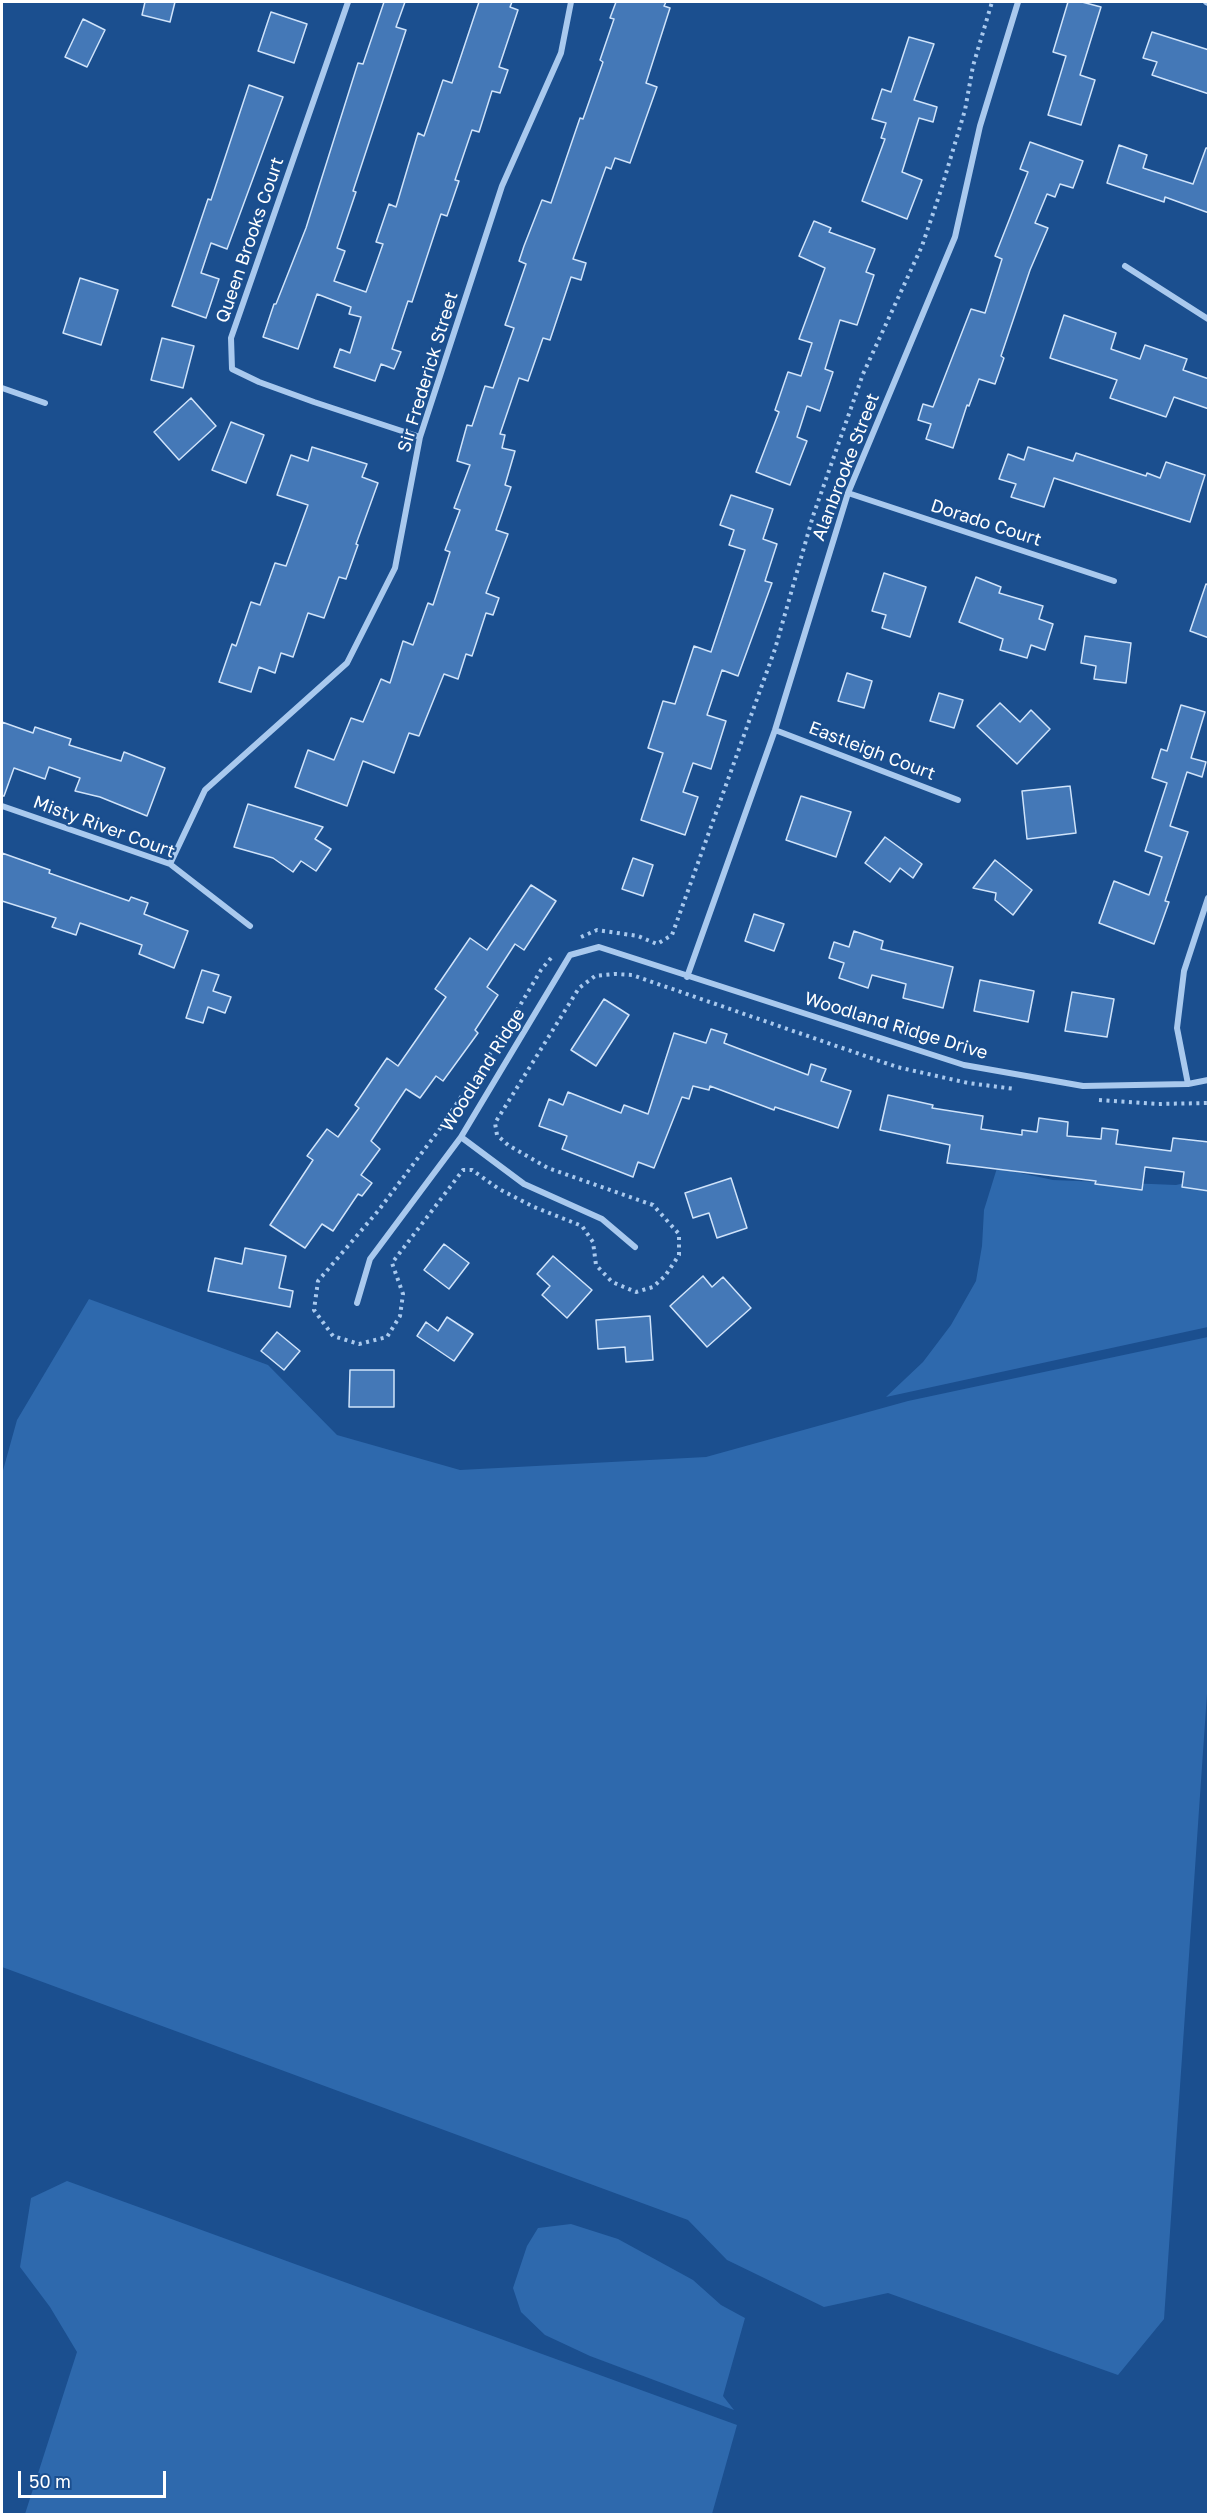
<!DOCTYPE html>
<style>
body{margin:0}
#map{position:relative;width:1210px;height:2516px;overflow:hidden;background:#1b4f8f;font-family:"Golos Text",sans-serif}
canvas{display:block}
.frame{position:absolute;inset:0;border:3px solid #fff;pointer-events:none}
.scale{position:absolute;left:18px;top:2471px;width:148px;height:27px;box-sizing:border-box;border:3px solid #fff;border-top:0;padding-left:8px;font-size:18px;line-height:21px;white-space:nowrap;color:#fff;-webkit-text-stroke:4px #1b4f8f;paint-order:stroke}
</style>
<div id="map">
<canvas width="1210" height="2516"></canvas>
<div class="frame"></div>
<div class="scale">50 m</div>
</div>
<script>
const ctx = document.querySelector('canvas').getContext('2d');
ctx.lineJoin = 'round';
function paint(path, color) {
  ctx.fillStyle = color;
  ctx.fill(path, 'evenodd');
}
function poly(rows) {
  const path = new Path2D();
  for (const r of rows) {
    path.moveTo(r[0], r[1]);
    for (let i = 2; i < r.length; i += 2) path.lineTo(r[i], r[i + 1]);
  }
  return path;
}
function strokePath(path, color, width, dash) {
  ctx.strokeStyle = color;
  ctx.lineWidth = width;
  ctx.lineCap = dash ? 'butt' : 'round';
  ctx.setLineDash(dash || []);
  ctx.stroke(path);
}
function write(font, color, halo, rows, align = 'center') {
  ctx.font = font + ' "Golos Text",sans-serif';
  ctx.lineWidth = 4.5;
  ctx.setLineDash([]);
  ctx.textBaseline = 'middle';
  ctx.strokeStyle = halo;
  ctx.fillStyle = color;
  for (const [text, x, y, turn = 0] of rows) {
    ctx.save();
    ctx.translate(x, y);
    ctx.rotate((+turn || 0) * Math.PI / 180);
    ctx.textAlign = isNaN(turn) ? turn : align;
    if (halo) ctx.strokeText(text, 0, 0);
    ctx.fillText(text, 0, 0);
    ctx.restore();
  }
}
const green = poly([
 [997,1168,1053,1180,1176,1185,1208,1178,1208,1327,886,1397,923,1362,951,1325,976,1281,982,1246,984,1210],
 [89,1299,268,1365,337,1435,460,1470,706,1457,908,1401,1208,1337,1208,1679,1164,2319,1118,2375,888,2293,824,2307,727,2260,688,2220,2,1967,2,1474,17,1420],
 [67,2181,737,2425,712,2514,25,2514,77,2352,50,2307,20,2267,31,2198],
 [571,2224,618,2239,693,2280,721,2305,745,2318,723,2396,734,2410,590,2356,545,2335,521,2312,513,2288,527,2246,538,2228]
]);
const building = poly([
 [145,2,175,2,170,22,142,15,145,2],
 [384,2,405,2,396,27,406,30,353,191,356,192,337,248,345,251,334,281,366,292,383,244,376,242,389,204,396,207,418,133,424,136,443,80,452,83,479,2,512,2,510,7,518,10,499,67,508,70,500,93,492,91,479,132,472,130,455,180,459,181,447,216,441,214,412,302,408,301,392,349,401,352,394,369,381,364,375,381,334,367,340,349,350,353,361,317,349,314,351,307,317,294,298,349,263,337,274,304,276,304,306,228,358,63,363,64,384,2],
 [616,2,666,2,664,6,670,8,646,83,657,87,630,163,615,158,611,169,606,167,573,259,586,263,581,280,571,277,550,340,543,338,528,381,519,378,500,434,505,435,502,448,515,451,505,485,511,487,496,530,508,534,486,593,499,598,493,615,486,613,472,656,466,654,458,679,444,674,419,736,409,733,394,773,363,761,347,806,295,787,308,750,334,760,351,718,363,722,381,679,390,683,403,641,413,645,428,603,433,605,450,552,445,550,460,510,454,508,470,465,457,461,467,425,472,426,485,386,493,388,514,328,505,325,526,264,519,261,524,246,542,200,551,203,580,118,583,119,603,62,600,60,614,19,610,18,616,2],
 [1068,2,1082,2,1101,7,1080,75,1095,80,1081,125,1048,115,1066,56,1053,52,1068,2],
 [271,12,307,24,294,63,258,51,271,12],
 [83,19,105,30,87,67,65,57,83,19],
 [1152,32,1209,50,1209,94,1152,75,1157,62,1143,58,1152,32],
 [909,37,934,44,914,100,937,107,933,122,919,118,902,172,922,180,907,219,862,201,885,139,881,138,886,123,872,119,882,89,891,92,909,37],
 [249,85,283,97,227,249,211,243,201,273,219,279,206,318,172,306,208,199,211,200,249,85],
 [1030,142,1083,161,1073,188,1060,184,1055,197,1047,194,1035,223,1048,228,1030,270,1001,356,1004,358,995,384,979,379,969,406,967,405,953,448,926,439,931,424,918,420,923,404,933,407,971,309,985,313,1002,259,995,256,1028,172,1020,169,1030,142],
 [1119,145,1147,155,1143,168,1193,184,1206,148,1209,148,1209,213,1165,197,1164,202,1107,183,1119,145],
 [814,221,831,228,829,232,875,249,866,272,874,275,857,325,840,320,825,369,833,372,820,411,807,406,797,437,807,441,790,485,756,472,779,412,775,410,788,372,801,376,812,343,799,339,825,268,799,256,814,221],
 [80,278,118,290,101,345,63,333,80,278],
 [1064,315,1116,333,1111,349,1140,359,1145,345,1187,359,1183,370,1209,379,1209,409,1174,397,1166,417,1110,398,1117,380,1050,358,1064,315],
 [162,338,194,346,183,388,151,380,162,338],
 [191,398,216,426,179,460,154,432,191,398],
 [231,422,264,435,246,483,212,470,231,422],
 [312,447,367,464,362,477,378,483,356,544,358,545,346,579,339,577,324,618,308,613,293,657,281,653,275,673,259,667,251,692,219,682,232,644,236,646,251,602,260,605,275,563,286,566,308,505,277,495,291,455,308,461,312,447],
 [1028,447,1073,461,1076,453,1146,476,1147,473,1160,478,1166,462,1205,475,1190,522,1054,478,1044,507,1011,497,1016,484,999,479,1008,454,1024,460,1028,447],
 [731,495,773,509,763,539,777,544,765,581,772,583,738,676,722,670,707,715,726,721,711,769,693,763,683,792,698,797,685,835,641,820,663,753,648,748,663,701,675,704,694,646,711,652,745,550,729,545,734,530,720,525,731,495],
 [884,573,926,587,910,637,882,628,886,615,872,611,884,573],
 [976,577,1001,587,999,593,1043,606,1039,619,1053,624,1045,650,1031,645,1027,658,1000,650,1003,639,959,622,976,577],
 [1206,584,1209,585,1209,638,1190,631,1206,584],
 [1085,636,1131,643,1126,683,1094,679,1096,666,1081,663,1085,636],
 [847,673,872,681,864,708,838,701,847,673],
 [939,693,963,700,954,728,930,721,939,693],
 [1000,703,1020,722,1031,710,1050,729,1017,764,977,726,1000,703],
 [1181,705,1205,712,1191,758,1206,762,1202,777,1187,772,1170,826,1188,832,1165,901,1169,902,1154,944,1099,923,1114,881,1149,895,1162,857,1145,851,1167,783,1152,778,1161,749,1167,751,1181,705],
 [2,722,33,733,35,727,71,739,69,745,121,761,124,752,165,768,147,816,100,797,75,791,80,778,49,767,45,779,14,768,4,796,2,796,2,722],
 [1070,786,1076,833,1027,839,1022,791,1070,786],
 [801,796,851,812,836,857,786,840,801,796],
 [248,804,323,827,315,839,331,849,316,871,301,861,293,872,273,858,234,847,248,804],
 [885,837,922,864,913,878,900,868,890,882,865,863,885,837],
 [2,853,50,870,49,873,129,901,131,897,148,903,144,914,188,931,174,968,139,954,142,945,80,923,76,935,52,927,56,918,2,901,2,853],
 [633,858,653,865,643,896,622,889,633,858],
 [995,860,1032,890,1013,915,995,900,996,893,973,888,995,860],
 [531,885,556,901,524,950,515,944,487,987,498,995,475,1030,478,1033,443,1081,436,1076,420,1098,406,1089,371,1141,380,1149,361,1175,372,1183,362,1196,358,1194,333,1231,322,1224,305,1248,270,1225,313,1160,307,1156,327,1129,338,1137,359,1108,355,1105,387,1058,398,1066,446,997,435,989,470,938,487,950,531,885],
 [754,914,784,924,774,951,745,941,754,914],
 [854,931,883,941,881,949,953,967,943,1008,903,998,906,984,872,975,868,988,839,978,844,963,829,958,834,942,849,947,854,931],
 [202,970,219,975,213,991,231,997,225,1013,208,1007,203,1023,186,1018,202,970],
 [980,980,1034,991,1028,1022,974,1011,980,980],
 [1072,992,1114,999,1107,1037,1065,1031,1072,992],
 [604,999,629,1015,596,1066,571,1050,604,999],
 [711,1029,727,1034,724,1043,808,1075,811,1064,826,1069,821,1081,851,1091,838,1128,775,1107,774,1110,710,1086,709,1090,693,1086,689,1099,682,1097,654,1168,638,1162,633,1177,562,1149,567,1136,539,1126,549,1099,563,1105,568,1092,621,1113,624,1105,648,1114,674,1033,706,1043,711,1029],
 [888,1095,933,1105,932,1108,983,1116,981,1129,1022,1135,1022,1130,1037,1132,1039,1118,1068,1122,1067,1136,1101,1139,1102,1128,1118,1130,1116,1144,1171,1151,1173,1138,1209,1142,1209,1191,1182,1187,1184,1172,1145,1167,1142,1190,1095,1184,1096,1181,947,1163,950,1145,880,1130,888,1095],
 [731,1178,747,1228,717,1238,709,1213,693,1218,685,1193,731,1178],
 [444,1244,469,1263,449,1289,424,1270,444,1244],
 [245,1248,286,1256,279,1288,293,1291,290,1307,208,1291,215,1258,242,1264,245,1248],
 [553,1256,592,1290,567,1318,542,1295,550,1286,537,1274,553,1256],
 [703,1276,712,1287,723,1277,751,1308,707,1347,670,1306,703,1276],
 [650,1316,653,1360,626,1362,625,1347,598,1349,596,1320,650,1316],
 [447,1317,473,1334,454,1361,417,1336,426,1322,438,1331,447,1317],
 [277,1332,300,1351,284,1370,261,1351,277,1332],
 [350,1370,394,1370,394,1407,349,1407,350,1370]
]);
const path = poly([
 [581,937,597,930,638,936,657,944,672,935,775,649,813,516,863,374,922,246,941,190,965,110,973,66,992,2],
 [551,958,541,970,500,1039,439,1130,378,1211,318,1281,314,1310,333,1336,359,1344,387,1337,400,1316,403,1294,392,1263,463,1170,472,1170,499,1189,534,1207,582,1226,593,1242,596,1265,612,1282,636,1292,653,1287,665,1276,679,1255,679,1234,653,1205,548,1168,508,1145,497,1135,495,1123,579,988,595,976,615,974,632,975,897,1067,968,1083,1015,1089],
 [1099,1100,1158,1104,1208,1103]
]);
const minor = poly([
 [348,2,231,338,232,369,259,382,314,402,420,437],
 [1206,2,1208,3],
 [1125,266,1208,319],
 [2,388,45,403],
 [848,493,1114,581],
 [775,730,958,800],
 [2,806,170,864,250,926],
 [170,864,205,790,347,663,395,568,420,437,502,186,561,53,571,2],
 [687,977,775,730,848,493,955,237,980,126,1018,2],
 [1188,1084,1177,1028,1184,971,1208,898],
 [461,1137,524,1184,602,1219,635,1247],
 [357,1303,370,1259,461,1137,570,955,599,947,964,1065,1083,1086,1188,1084,1208,1080]
]);
const streetNames = [
 ["Queen Brooks Court",250,240,-71],
 ["Sir Frederick Street",428,372,-73],
 ["Alanbrooke Street",846,467,-69],
 ["Dorado Court",986,523,18],
 ["Eastleigh Court",872,751,21],
 ["Misty River Court",104,827,20],
 ["Woodland Ridge Drive",896,1026,17],
 ["Woodland Ridge",483,1070,-58]
];
paint(green, '#2e69ad');
paint(building, '#4478b7');
strokePath(building, '#cfe3fa', 1.5);
strokePath(path, '#a9c9ee', 4, [3, 4.5]);
strokePath(minor, '#a9c9ee', 6);
write('18px', '#fff', '#1b4f8f', streetNames);
</script>
